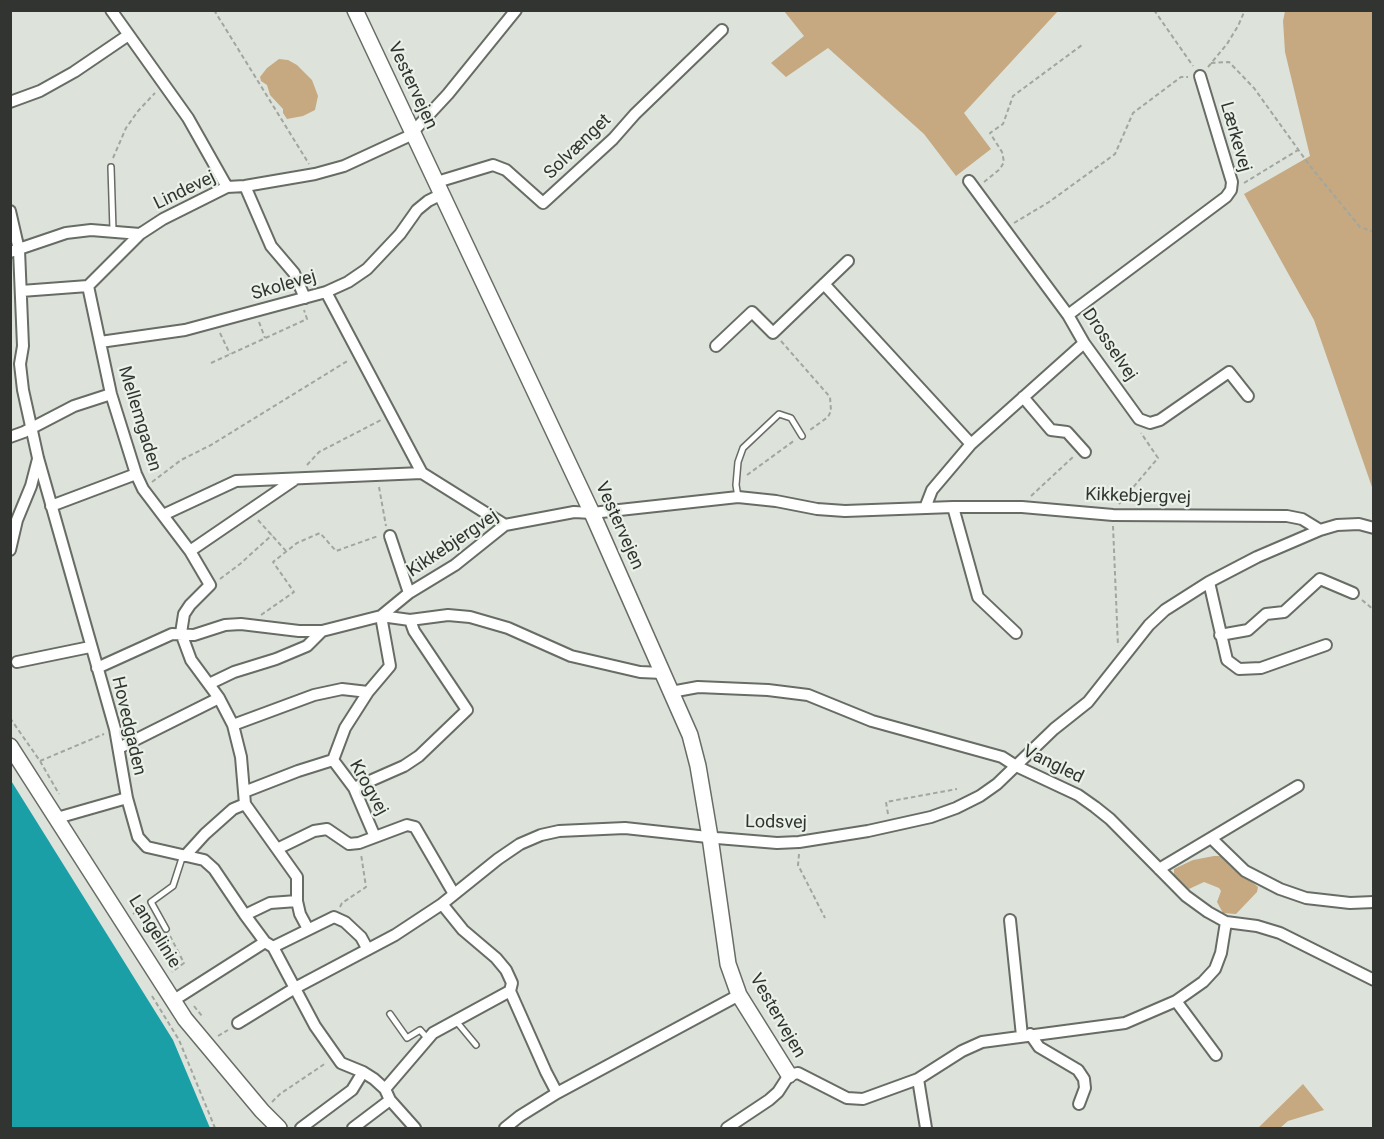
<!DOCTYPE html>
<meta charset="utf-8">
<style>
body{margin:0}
#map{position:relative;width:1384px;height:1139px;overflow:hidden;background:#dde3db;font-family:Roboto,sans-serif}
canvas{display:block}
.frame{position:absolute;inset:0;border:12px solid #313430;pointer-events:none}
</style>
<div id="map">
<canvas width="1384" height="1139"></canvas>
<div class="frame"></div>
</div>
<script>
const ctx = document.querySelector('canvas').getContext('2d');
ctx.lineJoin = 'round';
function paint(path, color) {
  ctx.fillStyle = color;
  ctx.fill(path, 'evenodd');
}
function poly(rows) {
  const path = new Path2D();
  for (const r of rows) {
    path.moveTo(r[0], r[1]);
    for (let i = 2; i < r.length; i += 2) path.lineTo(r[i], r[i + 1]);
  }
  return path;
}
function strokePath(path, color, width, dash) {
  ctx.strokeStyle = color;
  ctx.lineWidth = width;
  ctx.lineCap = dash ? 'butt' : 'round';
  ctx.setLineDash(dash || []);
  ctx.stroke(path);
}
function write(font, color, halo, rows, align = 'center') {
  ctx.font = font + ' Roboto,sans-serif';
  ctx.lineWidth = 4.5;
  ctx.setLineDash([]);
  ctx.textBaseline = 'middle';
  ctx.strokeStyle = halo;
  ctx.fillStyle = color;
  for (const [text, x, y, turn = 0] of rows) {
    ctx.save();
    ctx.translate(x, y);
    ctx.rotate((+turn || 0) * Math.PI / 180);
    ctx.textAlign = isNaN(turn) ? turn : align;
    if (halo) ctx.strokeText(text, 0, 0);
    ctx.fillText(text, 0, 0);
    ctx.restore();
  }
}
const green = poly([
 [784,11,1058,11,964,113,991,149,956,176,924,134,828,48,786,77,771,63,804,36],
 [1285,11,1373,11,1373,490,1314,320,1244,194,1310,156,1285,52,1283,21],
 [279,59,288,60,297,65,312,80,318,96,315,110,303,116,287,119,283,113,283,109,270,95,267,85,261,81,260,77,267,68],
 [1214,856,1221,856,1258,887,1257,892,1236,914,1223,913,1217,902,1221,891,1219,888,1204,882,1189,889,1174,875,1174,869,1193,860],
 [1303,1084,1324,1110,1288,1121,1280,1128,1258,1128]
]);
const water = poly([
 [10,779,173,1040,210,1128,11,1128]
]);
const path = poly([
 [214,10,309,164],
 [1154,10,1193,66],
 [1211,63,1229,62,1254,88,1310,166,1360,227,1374,232],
 [1208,67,1227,44,1238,26,1245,10],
 [113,158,126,128,138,111,155,93],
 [984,182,1000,169,1004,162,1002,152,990,133,1003,124,1013,96,1082,45],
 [1244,183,1298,150],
 [1014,223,1049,202,1115,154,1133,113,1181,77,1188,77],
 [259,322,265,338],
 [220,333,230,354],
 [781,341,830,397,831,411,828,417,810,430],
 [211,363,307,319,304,310],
 [307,465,319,452,381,420],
 [747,475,795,440],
 [152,482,181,460,211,445,349,360],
 [379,487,386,526],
 [1031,496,1073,457],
 [1119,504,1158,458,1141,433],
 [258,520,286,551],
 [1113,526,1118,646],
 [220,579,240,564,272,535],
 [1362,600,1374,610],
 [261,615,294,592,273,562,297,543,320,533,336,551,378,536],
 [10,718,40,761,59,794],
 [40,761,104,734],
 [888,814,886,802,957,789],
 [799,854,798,865,825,918],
 [340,907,342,903,366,887,361,854],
 [133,914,143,907],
 [170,936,184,963,172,972],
 [152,996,179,1040,215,1128],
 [194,1006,202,1016],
 [218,1036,228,1030],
 [272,1102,280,1094,326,1063]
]);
const lane = poly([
 [111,167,113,230],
 [738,497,736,485,738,462,743,448,779,414,791,418,802,436],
 [166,929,151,902,173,886,183,855],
 [390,1014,407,1038,420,1030,428,1039],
 [456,1021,476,1045]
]);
const street = poly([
 [111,10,188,118,227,187],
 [10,102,40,91,74,72,127,36],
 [969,181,1068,315,1084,343,1139,419,1150,423,1160,420,1229,372,1248,396],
 [437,182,493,165,506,170,543,203,613,139,635,114,722,30],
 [245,186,271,246,294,273,305,298],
 [10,211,19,250,23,346,20,364,23,390,38,458,115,729,127,798,138,837,147,847,204,860,214,869,245,915,265,942,273,947,315,1026,341,1063,363,1072,374,1079,385,1089,390,1100,415,1128],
 [10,252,66,233,91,230,140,234],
 [824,284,971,444],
 [88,286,111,394,136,474,143,489,190,551,210,585,190,605,184,614,181,633,191,660,219,698,233,725,241,757,245,804,297,877,297,901,300,914,308,929],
 [21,291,88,286,140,234,163,219,227,187,245,186,315,174,344,166,409,136,448,94,516,10],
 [326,292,422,473,505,525],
 [1068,315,1226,197,1231,190,1232,182,1200,76],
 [100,342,185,330,326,292,348,282,367,269,400,234,417,210,428,201,442,194],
 [716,346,752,312,773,333,848,261],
 [1023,397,1051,430,1067,432,1085,452],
 [10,437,24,432,74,406,111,394],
 [51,506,136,474],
 [953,507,978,597,1016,633],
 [925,508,932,490,971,444,1084,343],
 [163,515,236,481,422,473],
 [390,536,409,593],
 [10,550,17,520,31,486,38,459],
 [190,551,294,480],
 [1209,582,1227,660,1239,669,1261,668,1326,645],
 [1220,635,1248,630,1266,614,1284,612,1320,579,1353,593],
 [17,662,90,647],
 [97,668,172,634,194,635,225,625,241,624,299,631,322,631,381,616,409,593,455,565,505,525,574,512,592,513,738,497,776,501,817,509,845,511,953,507,1022,507,1113,515,1287,516,1302,519,1320,530],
 [209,684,234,672,276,659,307,646,322,631],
 [671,692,698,687,768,690,808,695,872,721,1002,757,1016,766,1078,795,1095,807,1110,819,1186,896,1208,912,1226,922,1257,926,1280,933,1374,980],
 [233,725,314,695,342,689,368,692],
 [119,748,219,698],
 [354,788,404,766,419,756,467,710,414,631,410,620],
 [244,792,298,771,333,760],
 [57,818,127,798],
 [1211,838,1298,786],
 [277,849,314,831,327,829,349,844,359,843,375,837],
 [185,856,205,834,233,809,245,804],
 [1159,869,1211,838,1245,871,1280,889,1306,898,1350,903,1374,902],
 [454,894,415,827,407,825,375,837,354,788,333,760,345,728,368,692,390,666,381,616,410,620,448,615,470,617,508,628,571,656,640,672,663,673],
 [442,904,463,930,496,958,506,970,512,983,510,991,546,1072,557,1093],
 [245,915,270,903,297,901],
 [1010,920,1022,1036],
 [273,947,334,917,345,922,361,937,367,948],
 [174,1000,265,942],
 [1176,1001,1216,1055],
 [238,1023,295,988,395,935,442,904,498,859,520,844,541,835,559,831,625,828,717,838,777,843,799,842,868,831,931,817,956,808,980,796,997,784,1054,729,1088,702,1149,625,1165,610,1209,582,1257,557,1320,530,1337,525,1359,524,1374,528],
 [1030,1034,1039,1047,1078,1070,1084,1079,1085,1088,1079,1104],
 [918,1079,926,1128],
 [385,1089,433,1033,510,991],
 [301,1128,352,1090,363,1072],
 [353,1128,390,1100],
 [505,1128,520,1116,557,1093,739,995],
 [727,1128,769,1100,778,1092,789,1075,798,1073,847,1098,863,1099,918,1079,962,1051,982,1042,1125,1023,1176,1001,1203,982,1215,969,1221,953,1226,922]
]);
const secondary = poly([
 [355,10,592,513,690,735,698,766,710,837,728,964,739,995,789,1075],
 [10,746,185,1019,262,1111,279,1128]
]);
const streetNames = [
 ["Vestervejen",412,86,65],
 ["Lærkevej",1235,137,74],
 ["Solvænget",578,147,-44],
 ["Lindevej",185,191,-26],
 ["Skolevej",284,286,-16],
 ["Drosselvej",1109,345,56],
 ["Mellemgaden",139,419,73],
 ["Kikkebjergvej",1138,497,2],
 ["Vestervejen",619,526,66],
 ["Kikkebjergvej",453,544,-34],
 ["Hovedgaden",128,726,77],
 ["Vangled",1053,765,26],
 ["Krogvej",368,788,61],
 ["Lodsvej",776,823,1],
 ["Langelinie",154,932,58],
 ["Vestervejen",777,1016,60]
];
paint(green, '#c6a980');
paint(water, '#1a9fa7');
strokePath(lane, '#676d65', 8);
strokePath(street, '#676d65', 14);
strokePath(secondary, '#676d65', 18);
strokePath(path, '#a1a69f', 2, [4.5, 3]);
strokePath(lane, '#fff', 5);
strokePath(street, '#fff', 10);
strokePath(secondary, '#fff', 15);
write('18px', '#313430', '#eaf1e8', streetNames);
</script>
